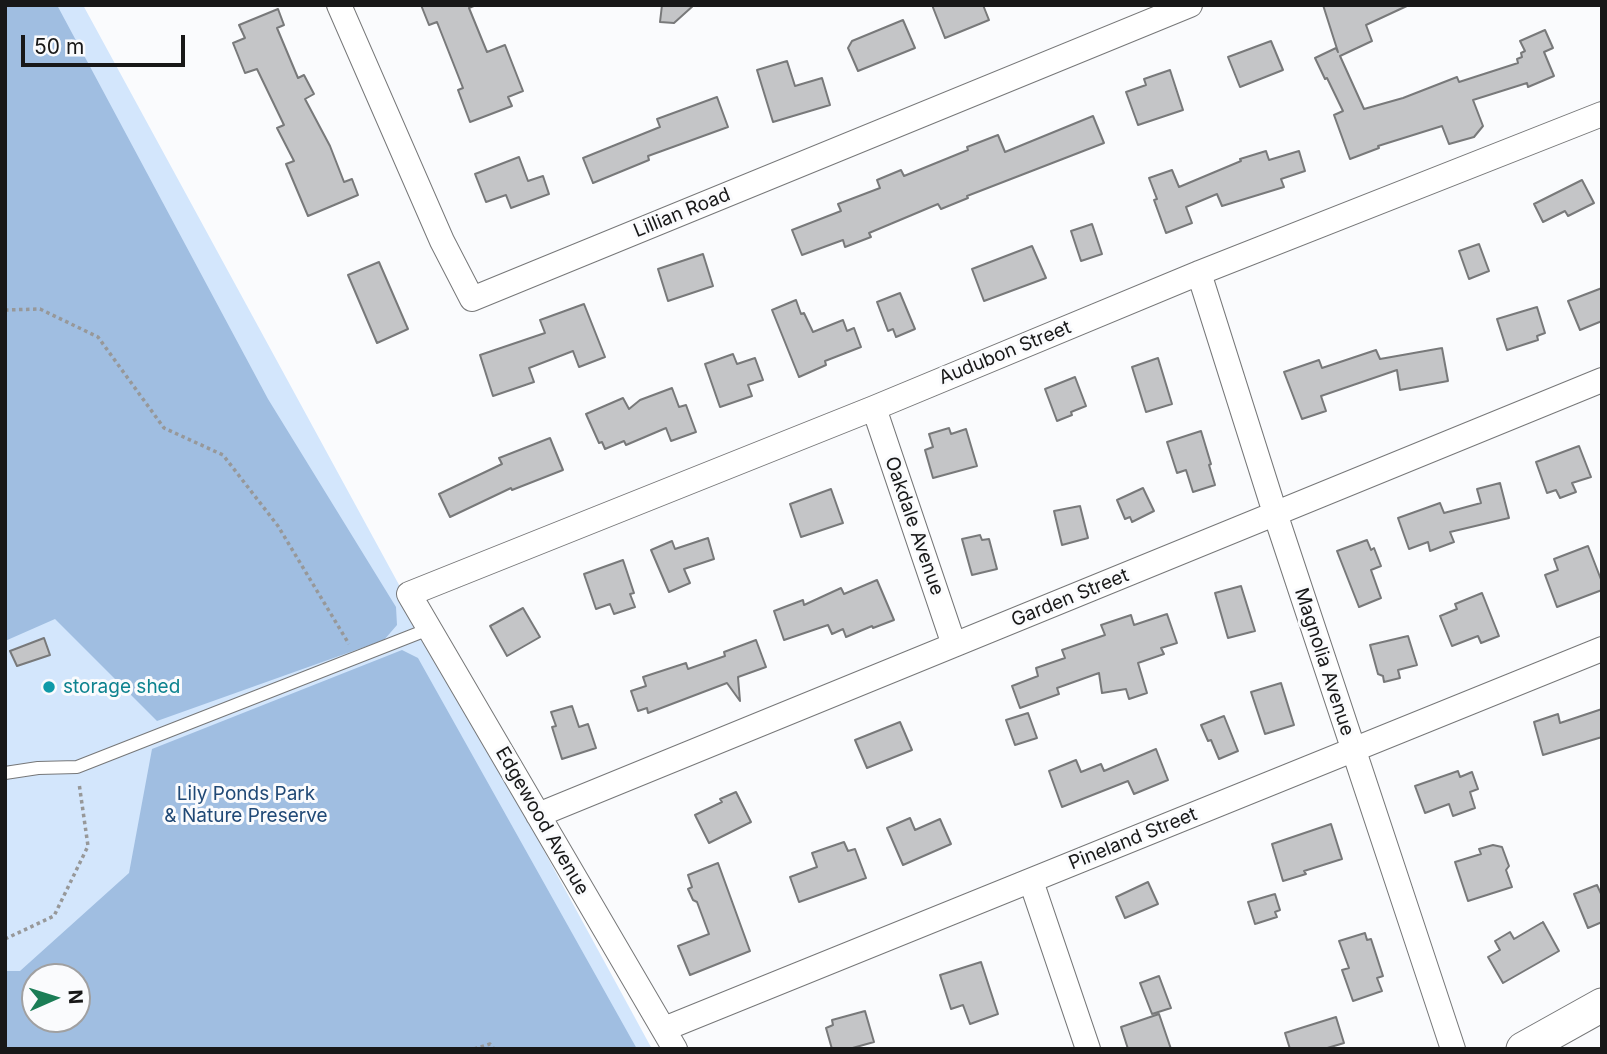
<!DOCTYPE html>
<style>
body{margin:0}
#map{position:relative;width:1607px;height:1054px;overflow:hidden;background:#fafbfd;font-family:Inter,sans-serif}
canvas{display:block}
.frame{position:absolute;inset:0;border:7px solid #181818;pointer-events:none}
.north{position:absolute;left:21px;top:963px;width:70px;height:70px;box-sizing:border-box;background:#fafbfd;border:2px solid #a0a0a1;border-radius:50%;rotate:87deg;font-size:19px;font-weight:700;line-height:28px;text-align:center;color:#181818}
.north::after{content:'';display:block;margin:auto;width:24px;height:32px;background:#1b7d56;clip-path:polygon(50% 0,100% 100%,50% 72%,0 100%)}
.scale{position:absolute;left:21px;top:35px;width:164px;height:32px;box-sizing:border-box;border:4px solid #181818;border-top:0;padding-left:9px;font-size:21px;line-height:24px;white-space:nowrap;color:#181818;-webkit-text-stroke:5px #fafbfd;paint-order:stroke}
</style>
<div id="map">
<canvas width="1607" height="1054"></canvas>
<div class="frame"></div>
<div class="north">N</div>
<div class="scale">50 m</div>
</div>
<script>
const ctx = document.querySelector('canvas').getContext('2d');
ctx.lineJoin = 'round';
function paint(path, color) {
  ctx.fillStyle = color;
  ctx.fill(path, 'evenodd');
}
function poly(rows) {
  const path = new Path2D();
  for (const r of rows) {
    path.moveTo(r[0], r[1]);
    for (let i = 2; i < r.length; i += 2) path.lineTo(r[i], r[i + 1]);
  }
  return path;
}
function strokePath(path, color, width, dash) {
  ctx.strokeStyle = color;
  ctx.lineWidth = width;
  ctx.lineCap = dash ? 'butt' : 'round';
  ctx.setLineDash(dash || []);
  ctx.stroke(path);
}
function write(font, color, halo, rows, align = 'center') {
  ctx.font = font + ' Inter,sans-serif';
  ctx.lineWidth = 6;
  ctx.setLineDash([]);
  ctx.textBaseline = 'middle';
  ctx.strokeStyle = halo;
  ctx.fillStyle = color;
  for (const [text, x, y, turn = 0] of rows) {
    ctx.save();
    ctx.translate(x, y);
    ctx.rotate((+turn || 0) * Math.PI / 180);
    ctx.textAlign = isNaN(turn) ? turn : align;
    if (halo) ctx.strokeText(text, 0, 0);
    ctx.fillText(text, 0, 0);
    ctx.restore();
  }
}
const green = poly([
 [5,5,83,5,652,1049,5,1049],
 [35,977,77,977,77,1019,35,1019]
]);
const forest = poly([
 [5,5,57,5,268,399,396,607,397,625,384,640,157,721,55,619,5,641],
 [402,650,418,658,637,1049,5,1049,5,971,20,971,129,873,152,749],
 [35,977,77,977,77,1019,35,1019]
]);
const building = poly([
 [421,5,476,5,469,8,487,52,505,45,523,91,508,97,512,106,470,122,458,90,463,88,437,22,429,25,421,5],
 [662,5,694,5,674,23,660,22,662,5],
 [932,5,983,5,989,20,945,38,932,5],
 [1323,5,1409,5,1366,25,1372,41,1340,56,1364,109,1403,98,1457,77,1459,82,1518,63,1517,59,1522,57,1521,53,1525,51,1520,41,1545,30,1553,48,1544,52,1554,76,1528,87,1527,83,1473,100,1483,126,1474,137,1449,144,1442,126,1378,146,1379,148,1350,159,1334,115,1343,111,1327,78,1325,79,1315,58,1336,48,1338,52,1323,5],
 [278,9,284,25,277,28,298,78,304,75,314,94,305,99,330,146,344,182,352,179,358,195,308,216,286,164,294,161,277,128,284,125,257,69,245,73,233,43,245,38,239,25,278,9],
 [903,20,915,48,858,71,848,48,852,41,903,20],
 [1271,41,1283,70,1240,87,1228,57,1271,41],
 [787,61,795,86,822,78,830,105,773,122,757,70,787,61],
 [1170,70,1183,110,1138,125,1126,92,1146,85,1144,79,1170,70],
 [717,97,728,127,648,156,649,160,593,183,583,158,660,127,657,119,717,97],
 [1093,116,1104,143,967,196,968,198,941,209,938,204,869,233,871,237,845,247,843,240,802,255,792,230,841,211,838,204,880,188,877,180,901,170,904,176,968,150,967,147,998,135,1005,152,1093,116],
 [1266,151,1269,160,1299,151,1305,171,1281,179,1284,187,1222,206,1217,194,1186,207,1192,223,1166,233,1154,200,1157,199,1149,178,1172,170,1179,187,1241,161,1240,159,1266,151],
 [519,157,528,181,543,176,549,194,511,208,506,195,486,202,475,174,519,157],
 [1582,180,1594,203,1568,216,1565,211,1543,222,1534,204,1582,180],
 [1092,224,1102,254,1081,261,1071,231,1092,224],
 [1479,244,1489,271,1469,279,1459,251,1479,244],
 [1032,246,1046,278,984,301,972,269,1032,246],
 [703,254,713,286,668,301,658,269,703,254],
 [379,262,408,329,377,343,348,275,379,262],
 [1602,288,1602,321,1580,330,1568,301,1602,288],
 [900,293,915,329,896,337,893,329,888,331,877,302,900,293],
 [796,300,801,314,804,313,813,332,843,320,847,331,854,328,861,347,825,361,826,365,799,377,772,310,796,300],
 [584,304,605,357,579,367,573,351,529,368,534,382,493,396,480,355,545,333,540,320,584,304],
 [1537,307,1545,333,1537,336,1538,340,1507,350,1497,319,1537,307],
 [1442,348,1448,381,1400,390,1397,370,1321,396,1326,411,1302,419,1284,372,1319,360,1322,368,1376,350,1380,359,1442,348],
 [733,354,737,364,755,358,763,380,748,385,752,396,720,407,705,364,733,354],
 [1158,358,1172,404,1146,412,1132,367,1158,358],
 [1075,377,1086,406,1071,412,1072,415,1057,421,1045,389,1075,377],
 [672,388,679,407,686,405,696,432,671,441,666,428,626,445,624,441,605,449,602,442,599,443,586,414,623,398,629,409,640,400,672,388],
 [949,428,951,434,966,429,977,466,933,478,925,450,933,447,929,434,949,428],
 [1201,431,1211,464,1209,465,1215,485,1193,492,1186,470,1177,473,1167,442,1201,431],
 [550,438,563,470,512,490,511,488,450,517,439,494,502,464,499,458,550,438],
 [1579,446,1591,477,1572,483,1576,492,1560,498,1556,490,1547,493,1536,462,1579,446],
 [1500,483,1509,518,1450,532,1454,542,1430,551,1428,542,1409,549,1398,518,1440,503,1444,513,1481,503,1477,489,1500,483],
 [1143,488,1154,511,1132,522,1130,517,1125,519,1117,500,1143,488],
 [831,489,843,523,801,537,790,504,831,489],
 [1080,506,1088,538,1062,545,1054,511,1080,506],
 [980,535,982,540,989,539,997,569,972,575,962,539,980,535],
 [708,538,714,559,684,569,690,583,669,592,651,550,672,541,675,549,708,538],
 [1367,540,1371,550,1374,548,1381,566,1371,570,1381,598,1359,607,1337,551,1367,540],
 [1588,546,1602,582,1602,590,1557,607,1545,575,1558,570,1554,559,1588,546],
 [623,560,634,593,630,594,635,607,614,614,610,604,596,609,584,574,623,560],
 [877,580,894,620,873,628,872,626,846,637,843,629,832,634,828,625,784,640,774,611,803,600,804,605,841,588,844,594,877,580],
 [1241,586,1255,631,1228,638,1215,593,1241,586],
 [1482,593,1499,636,1481,643,1478,636,1452,646,1440,616,1457,609,1455,604,1482,593],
 [523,608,540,637,507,656,490,626,523,608],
 [1167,614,1177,643,1161,648,1164,654,1138,663,1147,693,1129,699,1126,689,1102,693,1099,673,1057,688,1059,694,1020,708,1012,686,1038,676,1036,668,1065,658,1062,650,1105,635,1101,625,1131,615,1134,625,1167,614],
 [1408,636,1417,665,1398,670,1400,678,1384,682,1383,676,1378,674,1370,645,1408,636],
 [44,638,50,655,17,666,10,651,44,638],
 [756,640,766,667,738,677,740,701,727,683,648,713,647,708,638,711,631,691,646,686,643,677,686,663,688,669,725,656,724,652,756,640],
 [1281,683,1294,725,1265,734,1251,692,1281,683],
 [572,706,579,727,588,724,596,748,562,759,552,727,556,726,551,712,572,706],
 [1602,709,1602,737,1543,755,1534,722,1558,714,1560,723,1602,709],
 [1028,713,1037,738,1015,745,1006,720,1028,713],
 [1224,716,1238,751,1219,759,1211,740,1208,741,1201,725,1224,716],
 [900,722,912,750,867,768,855,740,900,722],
 [1156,749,1168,780,1134,794,1128,781,1062,807,1049,771,1076,760,1081,772,1101,764,1104,771,1156,749],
 [1458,771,1460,777,1472,772,1478,789,1470,792,1475,808,1453,816,1449,804,1425,813,1415,786,1458,771],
 [736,792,751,822,709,843,695,815,722,802,720,799,736,792],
 [910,818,915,830,940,819,951,844,903,865,887,828,910,818],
 [1331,824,1342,859,1304,871,1306,874,1283,881,1272,844,1331,824],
 [844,842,848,851,855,849,866,878,799,902,790,877,817,867,812,853,844,842],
 [1493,845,1502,847,1509,866,1506,870,1512,887,1468,901,1455,862,1481,854,1479,849,1493,845],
 [718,863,750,951,690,975,678,946,709,934,697,902,693,900,688,889,692,887,688,875,718,863],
 [1148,882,1158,904,1125,918,1116,897,1148,882],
 [1597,885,1602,896,1602,922,1588,928,1574,894,1597,885],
 [1275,894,1280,910,1275,912,1277,917,1255,924,1248,902,1275,894],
 [1543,922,1559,951,1503,983,1488,957,1500,950,1495,941,1510,932,1514,939,1543,922],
 [1365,933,1367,940,1371,939,1383,976,1377,978,1382,991,1353,1001,1342,970,1349,968,1339,941,1365,933],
 [981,962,998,1014,970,1024,963,1005,951,1009,940,975,981,962],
 [1159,976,1171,1008,1152,1014,1140,983,1159,976],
 [865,1011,874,1042,849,1049,832,1049,826,1028,833,1025,832,1020,865,1011],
 [1159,1014,1171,1049,1128,1049,1121,1027,1159,1014],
 [1336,1017,1344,1043,1324,1049,1290,1049,1285,1033,1336,1017]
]);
const path = poly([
 [5,310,40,309,98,337,164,428,223,455,278,526,349,644],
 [5,939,54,916,88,846,79,783],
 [474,1049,490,1044,494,1049]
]);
const lane = poly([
 [5,773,38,768,77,767,429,629]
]);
const street = poly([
 [339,5,442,241,472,299,1190,5],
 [1199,273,1275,513,1453,1049],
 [874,408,954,645],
 [538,815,1602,380],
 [1031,881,1088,1049],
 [664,1029,1602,649],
 [675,1049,409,594,874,408,1199,273,1602,114]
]);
const secondary = poly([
 [1523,1049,1602,1005]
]);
const markers = [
 [49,687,7,"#0f9aa8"]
];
const streetNames = [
 ["Lillian Road",682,213,-22],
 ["Audubon Street",1005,353,-22],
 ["Oakdale Avenue",914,526,71],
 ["Garden Street",1070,598,-22],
 ["Magnolia Avenue",1324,662,72],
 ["Edgewood Avenue",542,821,60],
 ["Pineland Street",1133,839,-22]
];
const cultureNames = [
 ["storage shed",63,687]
];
const parkNames = [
 ["Lily Ponds Park",246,794],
 ["& Nature Preserve",246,816]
];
paint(green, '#d3e6fc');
paint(forest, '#a0bee1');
paint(building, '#c4c5c7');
strokePath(building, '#78797a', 2);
strokePath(lane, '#767778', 14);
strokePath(street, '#767778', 26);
strokePath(secondary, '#767778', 35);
strokePath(path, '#979899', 3.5, [3.5, 3.5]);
strokePath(lane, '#fff', 12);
strokePath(street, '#fff', 24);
strokePath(secondary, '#fff', 33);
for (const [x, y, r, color] of markers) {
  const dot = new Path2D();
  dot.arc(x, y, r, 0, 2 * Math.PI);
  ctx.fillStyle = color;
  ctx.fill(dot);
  strokePath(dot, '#fafbfd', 2.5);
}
write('19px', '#181818', '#fafbfd', streetNames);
write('19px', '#0d838f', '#fafbfd', cultureNames, 'left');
write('19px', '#204976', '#fafbfd', parkNames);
</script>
